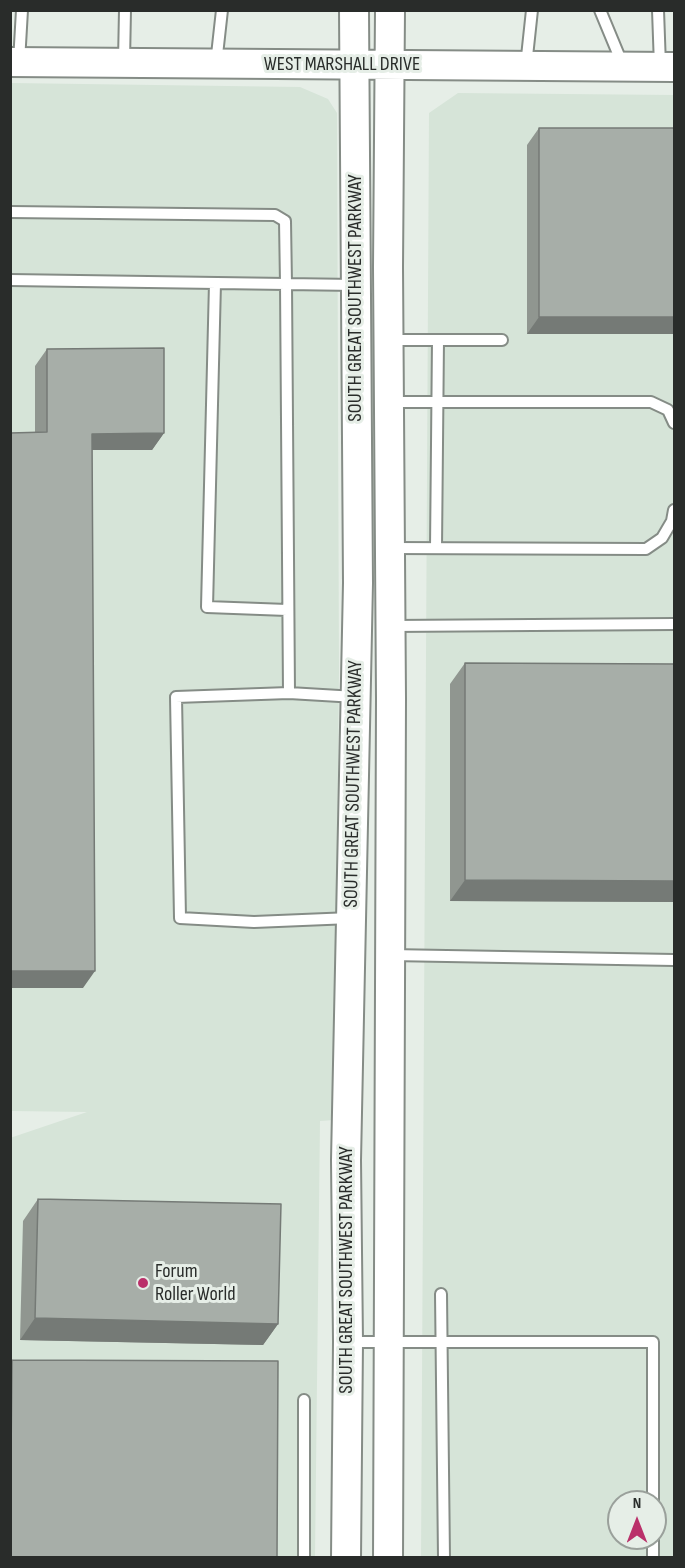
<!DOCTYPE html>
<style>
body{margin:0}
#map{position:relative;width:685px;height:1568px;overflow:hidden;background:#e6eee7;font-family:"Sofia Sans Condensed",sans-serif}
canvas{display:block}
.frame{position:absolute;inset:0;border:12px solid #292c2a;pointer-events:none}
.north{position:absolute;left:607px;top:1490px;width:60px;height:60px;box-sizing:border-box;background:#e6eee7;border:2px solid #9aa09b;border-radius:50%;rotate:0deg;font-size:16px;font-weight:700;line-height:24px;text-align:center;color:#292c2a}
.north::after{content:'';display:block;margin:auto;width:21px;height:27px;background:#ba306a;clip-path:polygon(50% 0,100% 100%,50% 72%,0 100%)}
</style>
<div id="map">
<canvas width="685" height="1568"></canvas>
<div class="frame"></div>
<div class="north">N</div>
</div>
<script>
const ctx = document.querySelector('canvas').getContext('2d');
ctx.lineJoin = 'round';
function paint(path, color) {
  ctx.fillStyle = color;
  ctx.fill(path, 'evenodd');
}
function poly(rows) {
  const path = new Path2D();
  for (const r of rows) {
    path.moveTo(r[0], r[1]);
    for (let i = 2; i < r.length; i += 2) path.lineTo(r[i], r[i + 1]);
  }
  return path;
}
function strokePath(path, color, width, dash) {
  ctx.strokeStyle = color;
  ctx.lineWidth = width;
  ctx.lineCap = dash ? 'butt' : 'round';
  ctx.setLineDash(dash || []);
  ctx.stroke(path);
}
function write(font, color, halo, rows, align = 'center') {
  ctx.font = font + ' "Sofia Sans Condensed",sans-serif';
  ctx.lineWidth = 6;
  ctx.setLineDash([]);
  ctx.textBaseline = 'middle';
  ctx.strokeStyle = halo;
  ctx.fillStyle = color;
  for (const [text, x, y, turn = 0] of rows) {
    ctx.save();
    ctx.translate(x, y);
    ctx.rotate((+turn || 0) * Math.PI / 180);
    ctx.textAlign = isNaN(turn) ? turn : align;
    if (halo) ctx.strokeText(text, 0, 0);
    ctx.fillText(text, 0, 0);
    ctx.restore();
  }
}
const built = poly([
 [11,83,300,87,328,99,337,113,339,671,335,1081,334,1120,320,1121,315,1557,11,1557,10,1138,87,1112,11,1111],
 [458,93,674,95,674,1557,421,1558,429,113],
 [619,1502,655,1502,655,1538,619,1538]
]);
const lane = poly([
 [600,10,622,63],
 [658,10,660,66],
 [124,61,125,10],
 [19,62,22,10],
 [216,64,222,10],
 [526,66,532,10],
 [10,212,275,215,285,221,286,284,10,280],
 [215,283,207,607,287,610],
 [389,340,502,340],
 [391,402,651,402,668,410,674,423],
 [390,548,646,549,662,538,672,521,674,510],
 [436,548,438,340],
 [391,626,674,624],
 [289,693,286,284,356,285],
 [351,918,254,922,180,918,176,697,289,693,356,697],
 [390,955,674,960],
 [441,1294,444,1558],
 [349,1342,653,1342,653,1502],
 [304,1400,304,1558],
 [653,1558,653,1538]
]);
const secondary = poly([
 [10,62,674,67],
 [346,1558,348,1342,346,1160,358,583,354,10],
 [388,1558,391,699,388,267,390,10]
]);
const wall = poly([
 [539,128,675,334,527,334,527,145],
 [47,349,164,433,152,450,92,450,83,988,35,432,35,366],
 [465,663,675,664,675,902,450,901,450,684],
 [38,1199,278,1324,263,1345,20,1340,23,1221],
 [12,1360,10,1557,10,1361]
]);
const shadedWall = poly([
 [539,317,675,317,675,334,527,334],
 [164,433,152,450,80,450,92,434],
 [465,880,675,881,675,902,450,901],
 [10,971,95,971,83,988,10,988],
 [35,1318,278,1324,263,1345,20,1340]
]);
const building = poly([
 [539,128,675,128,675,317,539,317,539,128],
 [164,348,164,433,92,434,95,971,10,971,10,433,47,432,47,349,164,348],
 [465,663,675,664,675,881,465,880,465,663],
 [38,1199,281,1204,278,1324,35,1318,38,1199],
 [12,1360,278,1361,277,1557,10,1557,12,1360]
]);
const markers = [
 [143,1283,6,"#ba306a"]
];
const streetNames = [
 ["WEST MARSHALL DRIVE",342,65],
 ["SOUTH GREAT SOUTHWEST PARKWAY",356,298,-90],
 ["SOUTH GREAT SOUTHWEST PARKWAY",354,784,-89],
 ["SOUTH GREAT SOUTHWEST PARKWAY",347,1270,-90]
];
const poiNames = [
 ["Forum",155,1272],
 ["Roller World",155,1295]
];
paint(built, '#d6e4d8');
strokePath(lane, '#858c86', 14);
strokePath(secondary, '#858c86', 32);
strokePath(lane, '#fff', 10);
strokePath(secondary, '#fff', 28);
paint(wall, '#909690');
paint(shadedWall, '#757a76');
paint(building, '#a7aea8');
strokePath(building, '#757a76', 1.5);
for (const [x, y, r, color] of markers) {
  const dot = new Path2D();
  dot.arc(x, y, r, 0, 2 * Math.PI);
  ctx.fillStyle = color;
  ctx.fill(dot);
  strokePath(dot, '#e6eee7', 2);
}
write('20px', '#292c2a', '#e6eee7', streetNames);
write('20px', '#292c2a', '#e6eee7', poiNames, 'left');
</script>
